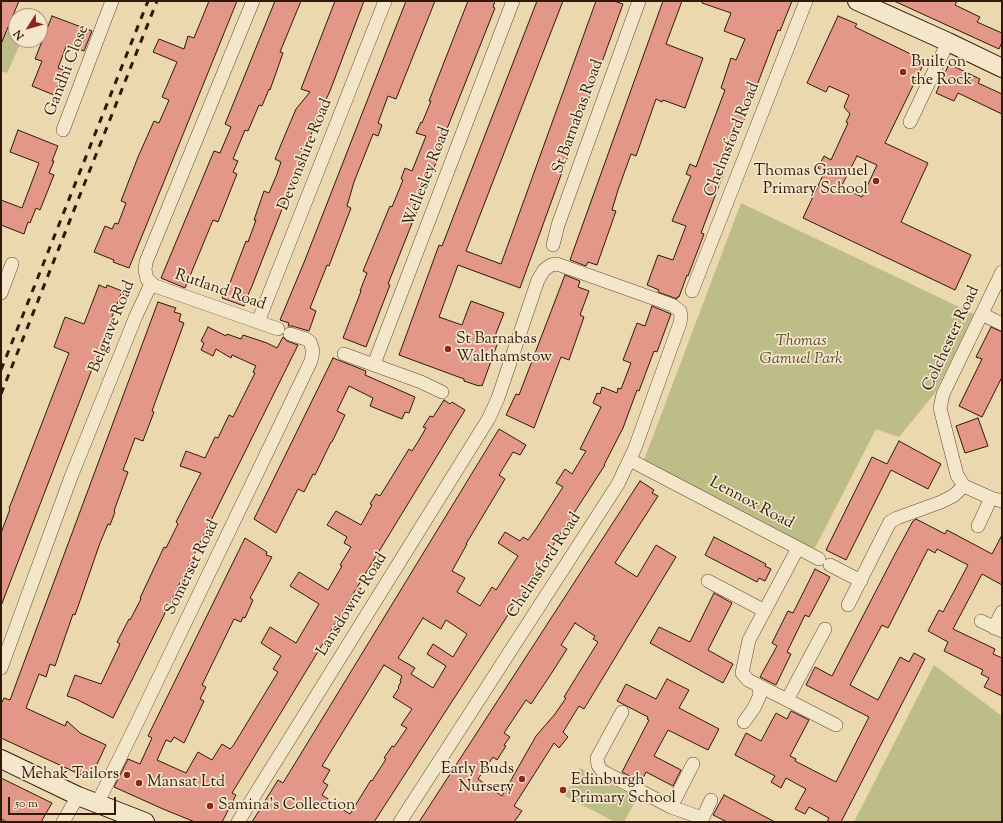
<!DOCTYPE html>
<style>
body{margin:0}
#map{position:relative;width:1003px;height:823px;overflow:hidden;background:#ecd8af;font-family:"Sorts Mill Goudy",serif}
canvas{display:block}
.frame{position:absolute;inset:0;border:2px solid #31190a;pointer-events:none}
.north{position:absolute;left:8px;top:8px;width:40px;height:40px;box-sizing:border-box;background:#f3e6cb;border:1px solid #a5947e;border-radius:50%;rotate:233deg;font-size:11px;font-weight:700;line-height:16px;text-align:center;color:#31190a}
.north::after{content:'';display:block;margin:auto;width:14px;height:18px;background:#8f2418;clip-path:polygon(50% 0,100% 100%,50% 72%,0 100%)}
.scale{position:absolute;left:8px;top:797px;width:108px;height:18px;box-sizing:border-box;border:2px solid #31190a;border-top:0;padding-left:5px;font-size:12px;line-height:14px;white-space:nowrap;color:#31190a;-webkit-text-stroke:3px #f3e6cb;paint-order:stroke}
</style>
<div id="map">
<canvas width="1003" height="823"></canvas>
<div class="frame"></div>
<div class="north">N</div>
<div class="scale">50 m</div>
</div>
<script>
const ctx = document.querySelector('canvas').getContext('2d');
ctx.lineJoin = 'round';
function paint(path, color) {
  ctx.fillStyle = color;
  ctx.fill(path, 'evenodd');
}
function poly(rows) {
  const path = new Path2D();
  for (const r of rows) {
    path.moveTo(r[0], r[1]);
    for (let i = 2; i < r.length; i += 2) path.lineTo(r[i], r[i + 1]);
  }
  return path;
}
function strokePath(path, color, width, dash) {
  ctx.strokeStyle = color;
  ctx.lineWidth = width;
  ctx.lineCap = dash ? 'butt' : 'round';
  ctx.setLineDash(dash || []);
  ctx.stroke(path);
}
function write(font, color, halo, rows, align = 'center') {
  ctx.font = font + ' "Sorts Mill Goudy",serif';
  ctx.lineWidth = 3.5;
  ctx.setLineDash([]);
  ctx.textBaseline = 'middle';
  ctx.strokeStyle = halo;
  ctx.fillStyle = color;
  for (const [text, x, y, turn = 0] of rows) {
    ctx.save();
    ctx.translate(x, y);
    ctx.rotate((+turn || 0) * Math.PI / 180);
    ctx.textAlign = isNaN(turn) ? turn : align;
    if (halo) ctx.strokeText(text, 0, 0);
    ctx.fillText(text, 0, 0);
    ctx.restore();
  }
}
const green = poly([
 [1,28,16,35,16,40,22,40,7,73,1,71],
 [741,203,974,314,935,393,899,437,876,429,815,548,800,543,644,460],
 [934,665,1002,716,1002,822,854,822],
 [580,768,637,798,624,822,615,822,565,796]
]);
const building = poly([
 [1,1,19,1,1,44,1,1],
 [209,1,237,1,129,268,113,262,114,260,94,252,105,226,112,229,115,223,118,224,126,203,121,201,138,157,154,121,159,123,169,100,162,97,177,62,153,52,159,39,184,49,188,36,194,38,209,1],
 [275,1,301,1,280,52,283,53,270,90,269,89,262,106,259,105,248,131,245,130,233,159,238,161,233,172,237,174,218,222,213,220,185,288,161,278,214,151,220,153,231,127,225,124,275,1],
 [335,1,364,1,330,91,320,112,252,286,248,295,250,297,244,306,222,298,226,287,228,288,246,241,248,242,256,220,254,220,264,191,269,193,277,174,281,162,275,159,285,135,296,109,310,92,301,89,335,1],
 [406,1,435,1,396,99,388,96,378,123,382,125,378,136,373,134,354,182,347,206,351,208,329,266,327,265,310,308,316,311,309,331,292,326,288,326,289,323,280,320,305,260,406,1],
 [468,1,495,1,493,7,495,8,437,154,439,155,388,284,390,285,366,347,343,338,361,291,360,291,367,273,363,271,390,206,392,207,403,180,401,179,405,168,412,171,426,136,416,133,421,122,422,123,431,101,429,101,434,88,468,1],
 [537,1,563,1,466,251,501,264,596,1,614,1,623,4,520,288,458,265,439,317,462,325,471,301,504,313,493,341,498,342,482,386,480,385,479,386,464,381,464,379,399,355,439,245,442,246,537,1],
 [663,1,682,1,666,44,703,58,685,108,663,100,662,102,656,99,636,156,631,154,618,190,612,210,616,211,597,265,588,262,586,266,570,260,663,1],
 [702,1,792,1,780,31,778,30,701,233,704,234,688,276,687,275,679,297,677,297,677,299,658,292,659,290,647,285,658,255,673,260,686,226,672,221,691,176,686,174,690,164,696,167,725,90,721,88,731,58,736,60,745,39,724,31,731,13,702,3,702,1],
 [894,1,957,1,955,5,980,17,977,22,1002,33,1002,42,999,49,894,1],
 [52,16,92,31,84,51,67,44,58,68,64,70,54,95,32,86,42,61,35,59,52,16],
 [838,16,857,24,855,27,925,61,885,143,928,163,901,222,971,255,955,290,803,218,825,171,818,168,824,156,831,160,848,123,846,122,850,114,844,107,849,95,829,86,826,92,807,83,838,16],
 [857,156,877,165,862,197,841,187,857,156],
 [949,64,980,79,978,83,1002,94,1002,114,958,93,954,101,936,93,949,64],
 [18,130,58,146,52,161,54,161,49,173,54,175,40,210,36,208,30,223,28,222,24,234,1,225,1,200,22,208,39,163,10,152,18,130],
 [565,275,580,281,578,287,589,291,580,315,584,317,569,360,561,357,534,428,506,415,516,394,519,395,565,275],
 [99,285,106,288,107,285,122,291,1,606,1,533,10,509,9,508,12,501,69,353,54,347,65,317,84,324,99,285],
 [158,302,176,308,174,312,181,314,179,321,184,323,152,411,154,412,143,441,135,438,128,457,123,470,128,472,114,511,115,512,110,525,108,524,100,543,75,615,73,614,55,666,50,664,46,677,39,674,26,708,65,726,67,721,80,733,106,745,90,779,1,738,1,704,4,698,10,700,158,302],
 [652,306,671,314,657,352,654,351,639,391,637,390,623,428,604,465,605,465,374,822,252,822,278,780,283,783,499,429,526,445,520,455,513,452,499,475,505,479,466,544,467,544,452,571,465,578,457,592,480,606,492,587,496,590,518,556,498,543,505,532,520,541,523,537,528,540,536,529,563,487,556,483,565,469,572,474,586,451,580,449,601,407,593,403,597,393,600,394,602,387,617,393,618,388,621,389,631,363,623,360,628,347,637,323,645,326,652,306],
 [423,618,441,629,446,620,467,634,453,657,433,644,427,654,446,666,433,688,411,674,415,668,398,658,423,618],
 [384,665,402,676,400,681,401,682,398,687,399,688,393,697,412,709,401,725,407,728,394,747,392,746,384,758,386,759,372,781,371,780,350,814,330,802,331,801,322,795,328,785,323,782,330,770,322,766,384,665],
 [208,327,226,336,227,334,241,339,243,335,267,343,277,348,283,337,287,341,298,345,113,718,76,699,67,696,75,675,101,684,120,644,117,642,129,619,130,620,141,599,140,598,164,547,166,548,178,524,176,522,201,473,180,466,186,451,205,458,215,437,218,438,229,415,233,417,255,373,253,372,256,366,232,355,231,358,216,349,213,356,201,350,204,343,201,341,208,327],
 [991,327,1002,332,1002,377,982,417,959,406,982,359,976,357,991,327],
 [333,358,366,371,365,375,415,397,409,413,405,412,402,419,370,406,373,398,349,386,337,411,345,415,332,442,331,442,315,475,313,474,304,492,298,489,276,533,254,519,333,358],
 [444,400,450,404,452,402,465,410,232,793,236,795,222,822,195,822,163,809,114,787,128,759,140,764,152,738,148,736,245,538,267,552,266,555,272,557,250,598,253,600,245,618,243,617,241,622,234,619,202,685,206,687,200,699,204,701,184,743,174,737,171,742,166,740,157,760,186,773,198,752,212,760,222,744,230,749,233,746,278,672,273,669,281,656,261,643,270,627,296,643,319,604,290,586,299,572,328,590,342,566,340,565,351,547,344,543,347,537,327,525,336,511,361,525,372,505,370,504,376,494,380,496,409,449,412,451,419,440,426,428,423,427,430,416,433,417,444,400],
 [978,418,988,446,965,453,956,426,978,418],
 [899,441,941,464,928,489,891,470,846,560,826,550,872,457,887,464,899,441],
 [640,481,654,490,652,493,658,496,615,563,637,577,656,545,676,557,584,709,579,706,563,732,568,737,559,748,554,743,514,806,522,811,514,822,419,822,640,481],
 [575,623,595,636,593,639,598,642,564,697,566,698,555,714,536,736,502,796,478,779,493,757,497,760,506,746,504,745,510,737,504,733,526,700,531,704,553,671,567,649,561,645,575,623],
 [916,519,945,534,947,530,992,554,1002,535,1002,585,982,574,953,629,995,649,993,654,1002,658,1002,696,984,687,989,678,981,674,983,670,944,651,948,642,928,631,939,610,943,612,968,565,937,549,935,553,928,549,888,628,882,625,850,685,878,700,900,657,909,662,914,653,925,659,841,822,827,822,829,818,809,807,805,814,795,809,806,789,786,778,781,788,771,782,775,776,735,755,746,733,761,741,776,713,787,719,791,711,809,720,790,756,796,759,795,761,836,782,869,717,806,685,815,667,832,676,895,554,913,521,916,519],
 [714,537,766,564,765,566,771,569,765,581,759,578,757,582,705,555,714,537],
 [815,569,830,577,809,617,805,615,787,652,791,654,776,685,760,677,777,646,772,643,788,611,793,613,815,569],
 [714,593,732,603,708,650,733,664,723,683,650,643,659,627,690,642,714,593],
 [667,679,689,690,679,708,719,729,708,750,668,730,654,756,681,770,673,786,646,772,641,782,622,772,649,720,647,719,648,717,617,701,626,684,656,699,667,679],
 [1,778,52,803,41,822,7,822,1,819,1,778],
 [724,795,775,822,727,822,713,815,724,795]
]);
const street = poly([
 [253,1,146,262,145,270,147,279,155,286,278,329],
 [910,122,948,42],
 [63,130,112,1],
 [553,245,558,225,639,1],
 [692,291,806,1],
 [1,293,12,264],
 [982,314,1002,324],
 [258,322,385,1],
 [344,354,421,382,442,392],
 [374,364,513,1],
 [630,460,819,559],
 [964,486,991,498,1002,501],
 [978,526,991,498],
 [798,548,749,640,742,673,748,680,836,725],
 [830,565,861,581],
 [708,581,765,611],
 [848,605,890,522,897,518,941,502,953,496,964,486,957,475,940,408,943,394,1002,272],
 [981,621,1002,631],
 [994,628,1002,612],
 [1,668,71,477,136,316,151,284],
 [787,700,825,629],
 [622,712,597,758,598,765,602,771,671,807,702,818],
 [744,722,754,708,760,695,759,687],
 [97,804,136,725,311,361,313,351,310,342,306,339,290,334],
 [671,807,693,764],
 [63,822,78,796],
 [238,822,489,418,498,398,538,280,544,270,551,265,557,264,672,305,680,311,681,316,680,323,635,448,618,484,400,822],
 [701,822,711,800]
]);
const secondary = poly([
 [857,1,948,42,1002,68],
 [1,759,78,796,145,822]
]);
const rail = poly([
 [1,370,148,1],
 [1,394,157,1]
]);
const markers = [
 [903,72,4,"#8f2418"],
 [876,181,4,"#8f2418"],
 [448,349,4,"#8f2418"],
 [127,775,4,"#8f2418"],
 [522,779,4,"#8f2418"],
 [139,783,4,"#8f2418"],
 [563,790,4,"#8f2418"],
 [210,806,4,"#8f2418"]
];
const poiNames = [
 ["Built on",911,63],
 ["the Rock",911,81],
 ["Thomas Gamuel",868,172,"right"],
 ["Primary School",868,190,"right"],
 ["St Barnabas",456,340],
 ["Walthamstow",456,358],
 ["Early Buds",514,770,"right"],
 ["Nursery",514,788,"right"],
 ["Mehak Tailors",119,775,"right"],
 ["Edinburgh",571,781],
 ["Primary School",571,799],
 ["Mansat Ltd",147,783],
 ["Samina's Collection",218,806]
];
const streetNames = [
 ["Gandhi Close",68,71,-69],
 ["St Barnabas Road",579,117,-70],
 ["Chelmsford Road",733,140,-68],
 ["Devonshire Road",306,155,-68],
 ["Wellesley Road",428,177,-69],
 ["Rutland Road",220,291,19],
 ["Belgrave Road",113,327,-68],
 ["Colchester Road",952,339,-65],
 ["Lennox Road",751,504,28],
 ["Chelmsford Road",545,566,-57],
 ["Somerset Road",193,568,-64],
 ["Lansdowne Road",353,605,-58]
];
const parkNames = [
 ["Thomas",801,342],
 ["Gamuel Park",801,360]
];
paint(green, '#bdbd87');
paint(building, '#e29788');
strokePath(building, '#31190a', 1);
strokePath(street, '#604933', 14);
strokePath(secondary, '#31190a', 20);
strokePath(street, '#f3e6cb', 13);
strokePath(secondary, '#f3e6cb', 18);
strokePath(rail, '#31190a', 3, [7, 7]);
for (const [x, y, r, color] of markers) {
  const dot = new Path2D();
  dot.arc(x, y, r, 0, 2 * Math.PI);
  ctx.fillStyle = color;
  ctx.fill(dot);
  strokePath(dot, '#f3e6cb', 1.5);
}
write('16px', '#31190a', '#f3e6cb', poiNames, 'left');
write('16px', '#31190a', '#f3e6cb', streetNames);
write('italic 16px', '#5b4a30', '#f3e6cb', parkNames);
</script>
